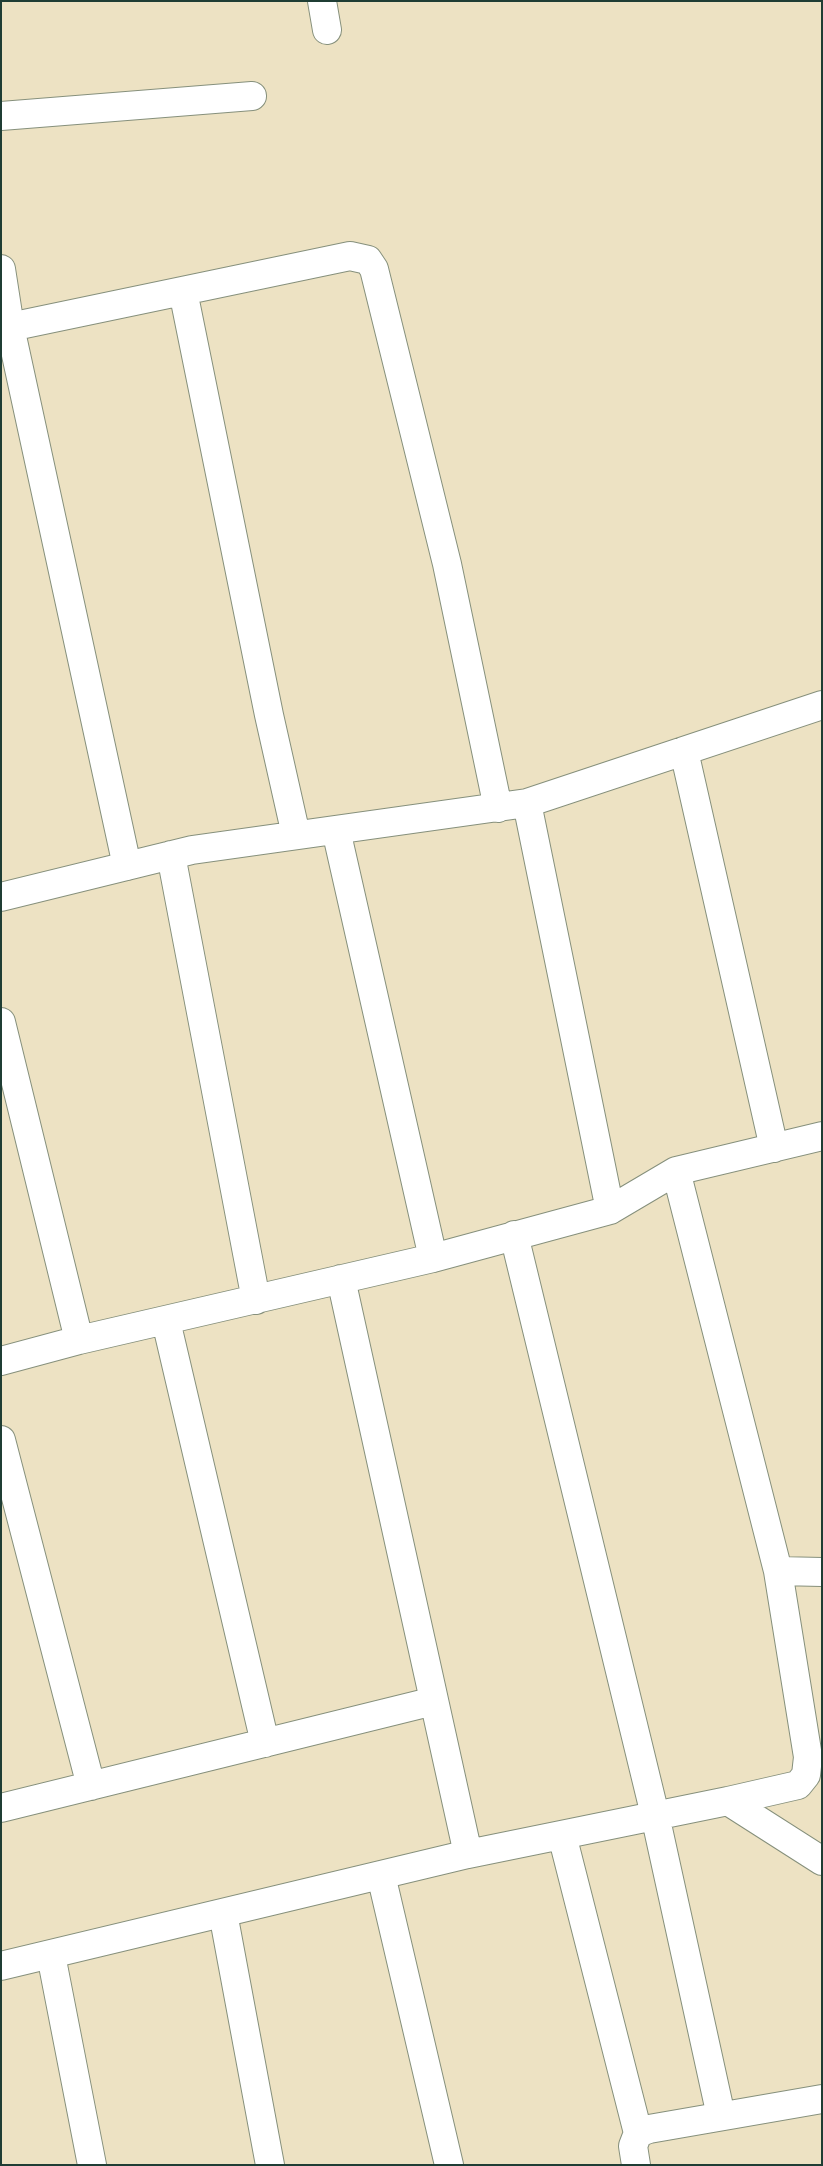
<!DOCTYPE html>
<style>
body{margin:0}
#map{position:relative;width:823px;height:2166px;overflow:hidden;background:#ede2c3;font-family:"Gentium Book Plus",serif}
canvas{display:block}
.frame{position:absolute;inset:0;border:2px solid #1f3d34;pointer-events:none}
</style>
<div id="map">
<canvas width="823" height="2166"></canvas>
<div class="frame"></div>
</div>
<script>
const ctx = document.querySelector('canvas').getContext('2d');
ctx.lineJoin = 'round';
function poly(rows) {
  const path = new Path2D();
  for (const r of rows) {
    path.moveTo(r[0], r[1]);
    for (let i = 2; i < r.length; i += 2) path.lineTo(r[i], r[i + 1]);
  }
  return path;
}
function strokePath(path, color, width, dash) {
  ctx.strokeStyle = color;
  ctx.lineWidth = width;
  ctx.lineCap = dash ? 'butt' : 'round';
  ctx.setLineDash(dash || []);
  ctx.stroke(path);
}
const minor = poly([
 [322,1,327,30],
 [1,116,252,96],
 [1,269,10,327,127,866],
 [183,291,269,715,296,835],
 [10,327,350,256,368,260,374,269,447,564,498,808],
 [684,751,774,1148],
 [527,803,610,1210],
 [336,830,433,1258],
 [171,855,256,1300],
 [1,897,192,850,527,803,822,705],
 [1,1022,79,1340],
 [676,1171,778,1571,808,1757,806,1775,798,1785,728,1801],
 [514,1235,655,1815,721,2116],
 [341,1279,468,1854],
 [166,1321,265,1743],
 [1,1361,79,1340,433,1258,610,1210,676,1171,822,1136],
 [1,1440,91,1786],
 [778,1571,822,1572],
 [1,1808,434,1701],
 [562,1835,638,2133],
 [381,1875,449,2165],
 [223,1913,270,2165],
 [51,1955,92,2165],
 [1,1966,468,1854,728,1801,822,1861],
 [636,2165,633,2146,638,2133,649,2129,822,2099]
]);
strokePath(minor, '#86907c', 30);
strokePath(minor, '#fff', 28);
</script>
